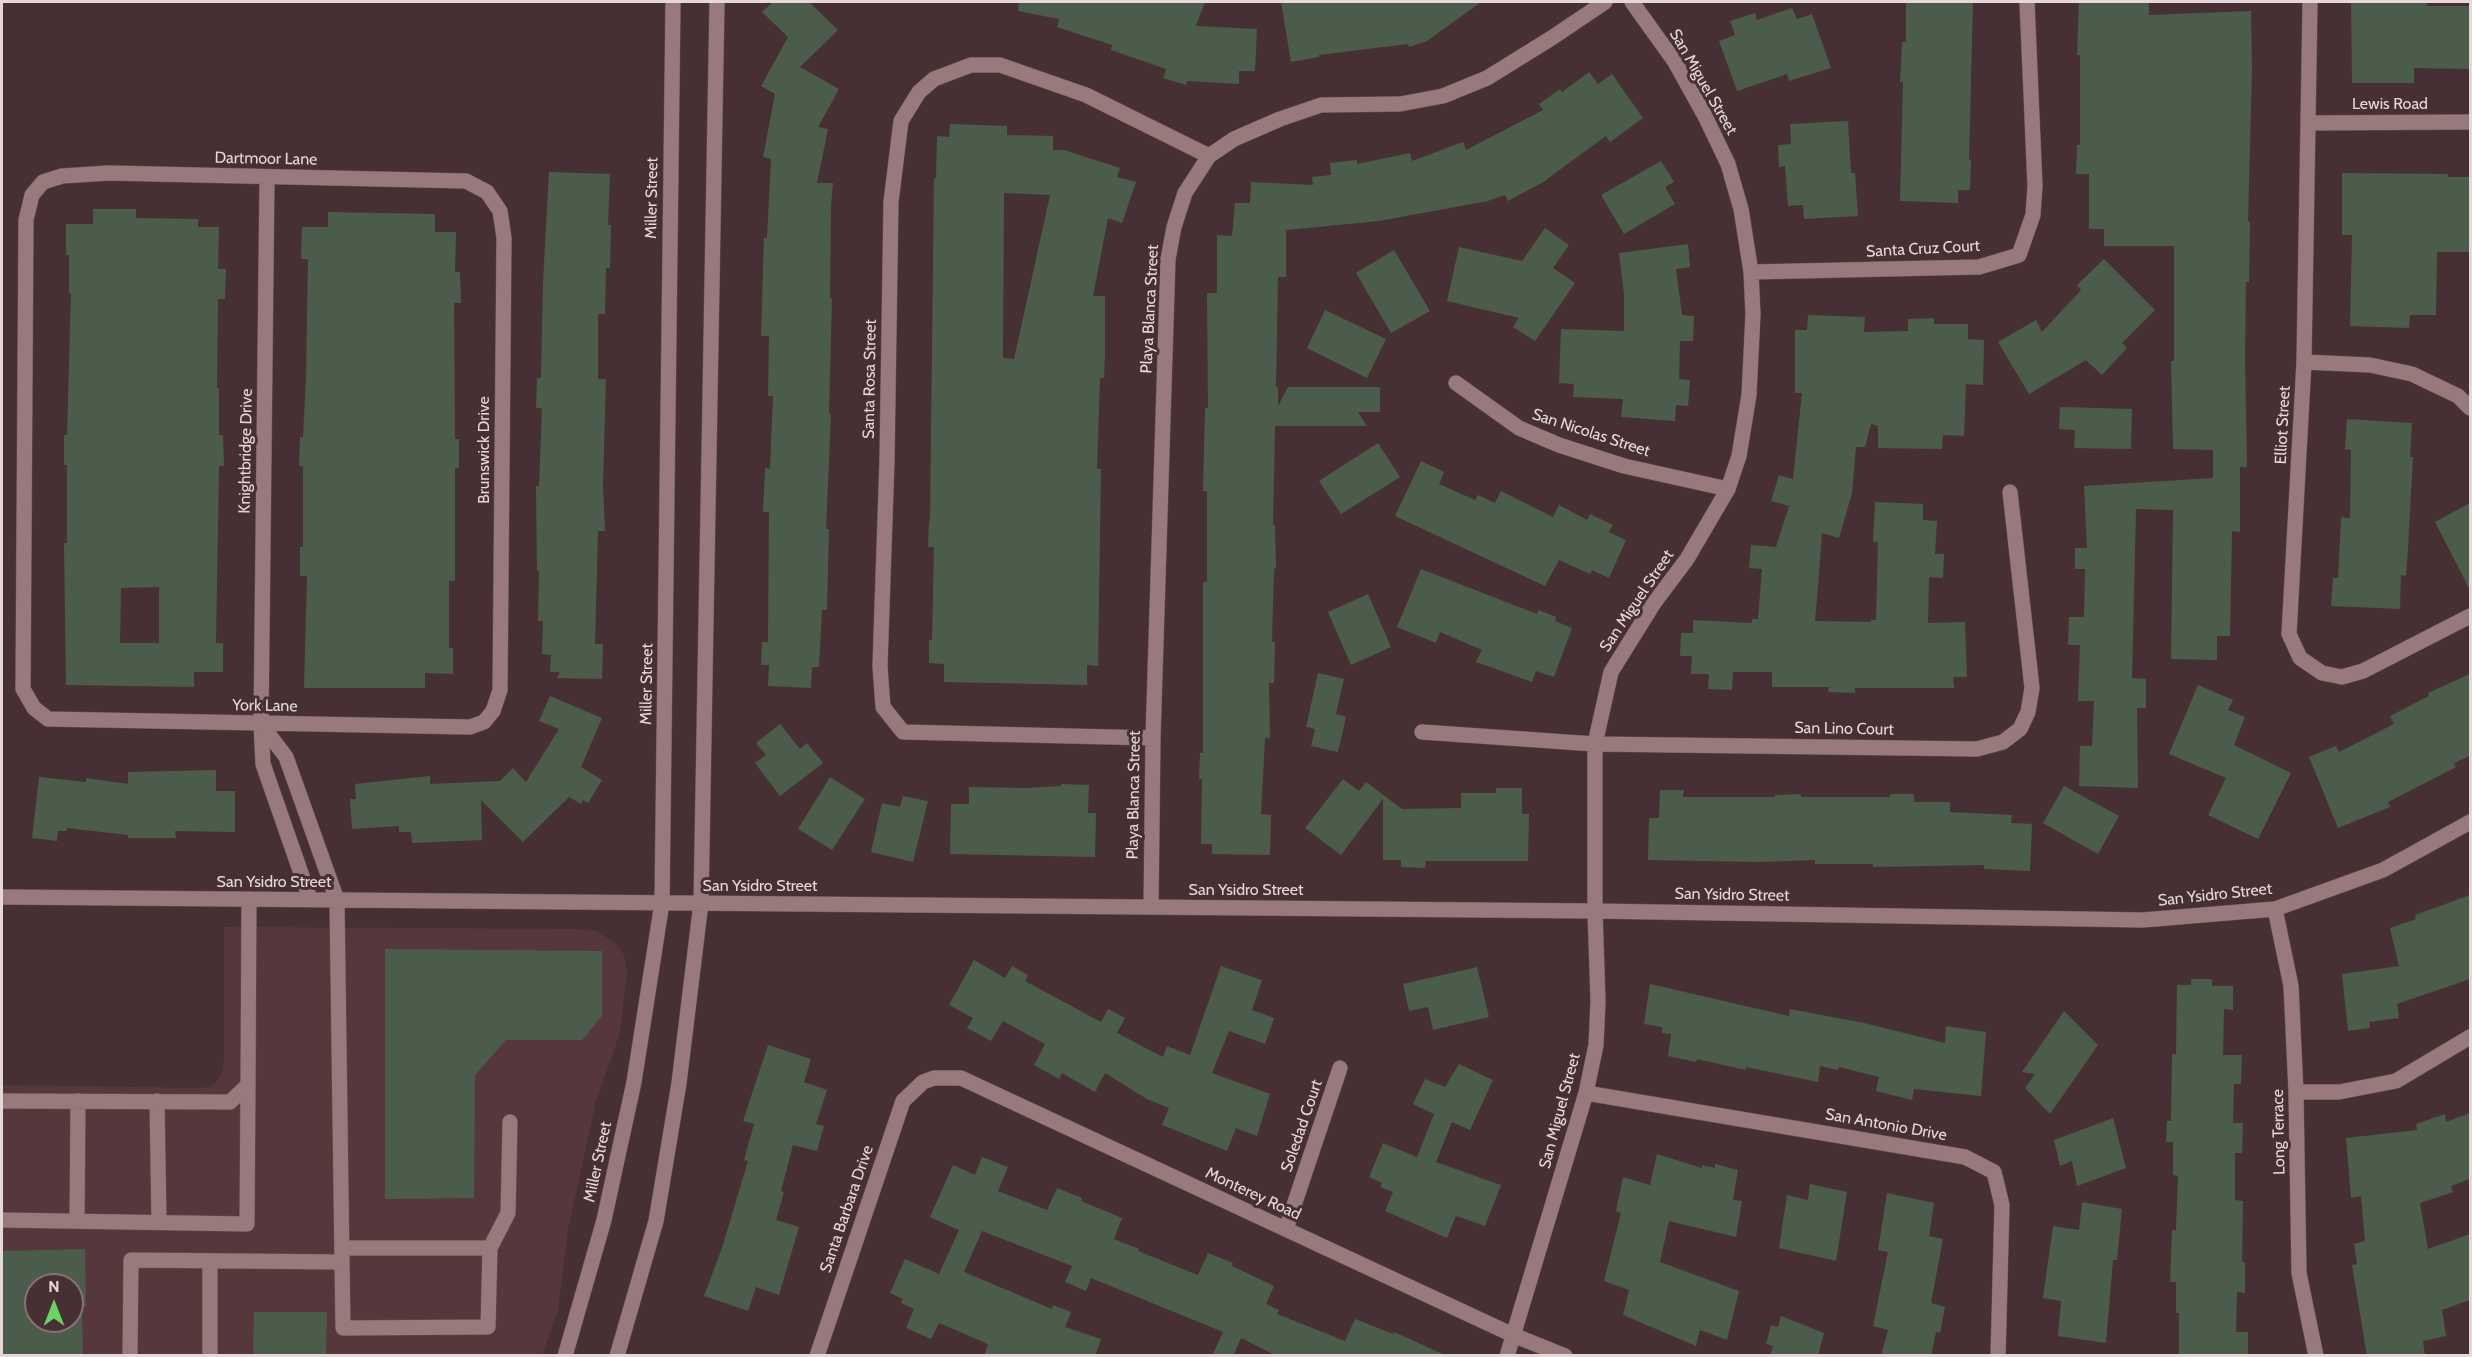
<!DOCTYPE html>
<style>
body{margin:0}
#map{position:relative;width:2472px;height:1357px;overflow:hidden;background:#473033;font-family:Cabin,sans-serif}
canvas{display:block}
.frame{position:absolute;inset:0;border:3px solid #e6d7d8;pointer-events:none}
.north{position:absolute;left:24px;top:1273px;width:60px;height:60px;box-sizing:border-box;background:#473033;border:2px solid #877375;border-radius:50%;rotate:0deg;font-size:16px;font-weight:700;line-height:24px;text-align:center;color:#e6d7d8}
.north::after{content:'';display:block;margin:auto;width:21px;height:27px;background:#6ad363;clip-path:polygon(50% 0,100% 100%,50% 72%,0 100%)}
</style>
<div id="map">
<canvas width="2472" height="1357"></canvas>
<div class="frame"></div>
<div class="north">N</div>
</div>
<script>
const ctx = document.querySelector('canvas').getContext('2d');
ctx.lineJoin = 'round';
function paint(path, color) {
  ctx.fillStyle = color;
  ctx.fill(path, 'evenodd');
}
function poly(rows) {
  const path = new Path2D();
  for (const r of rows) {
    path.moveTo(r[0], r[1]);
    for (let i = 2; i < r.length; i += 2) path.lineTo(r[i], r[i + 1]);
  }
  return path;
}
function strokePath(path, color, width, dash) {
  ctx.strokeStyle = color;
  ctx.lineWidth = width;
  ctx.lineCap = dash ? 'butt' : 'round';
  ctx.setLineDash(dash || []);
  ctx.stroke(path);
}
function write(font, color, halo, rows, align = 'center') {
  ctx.font = font + ' Cabin,sans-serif';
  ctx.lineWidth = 6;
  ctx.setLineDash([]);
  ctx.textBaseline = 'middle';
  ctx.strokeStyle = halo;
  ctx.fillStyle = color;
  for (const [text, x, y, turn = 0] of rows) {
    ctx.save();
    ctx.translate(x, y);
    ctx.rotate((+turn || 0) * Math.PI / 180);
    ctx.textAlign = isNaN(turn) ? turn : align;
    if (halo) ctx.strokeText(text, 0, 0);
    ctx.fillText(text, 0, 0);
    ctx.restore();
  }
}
const built = poly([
 [224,927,573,929,597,931,616,944,624,955,627,972,620,1033,596,1101,568,1229,558,1311,542,1355,2,1356,2,1085,198,1088,209,1087,216,1082,222,1074,224,1061],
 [36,1285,72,1285,72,1321,36,1321]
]);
const building = poly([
 [773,2,809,2,838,30,800,67,839,89,818,127,828,129,817,183,833,183,831,206,830,298,832,298,829,414,831,414,826,529,829,529,827,610,822,610,819,667,812,667,811,688,768,686,769,665,761,665,762,642,768,642,769,512,763,512,765,468,770,469,773,396,768,396,769,336,761,336,764,238,767,238,771,159,763,157,775,94,761,86,788,37,762,12],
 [1019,2,1205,2,1196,26,1257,29,1255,71,1239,71,1239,84,1187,81,1186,85,1163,78,1166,69,1111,50,1112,45,1057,27,1059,19,1018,11],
 [1281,2,1481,2,1427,41,1409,47,1408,44,1319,55,1319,57,1291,62],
 [1906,2,1973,2,1969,160,1971,160,1970,190,1958,190,1958,203,1900,201,1903,82,1900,82,1901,64,1902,42,1906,42],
 [2079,2,2149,2,2149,15,2251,11,2252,70,2248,221,2250,222,2249,282,2246,282,2245,359,2247,467,2240,467,2240,532,2232,531,2230,636,2217,636,2217,660,2171,659,2173,510,2136,509,2132,678,2146,679,2146,708,2137,708,2138,788,2079,786,2080,746,2092,746,2094,701,2078,701,2080,645,2068,645,2069,617,2084,617,2085,569,2075,569,2075,548,2087,548,2084,486,2213,478,2213,450,2173,449,2171,361,2174,361,2174,246,2104,246,2104,229,2089,229,2089,174,2076,174,2077,145,2080,145,2080,55,2077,55],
 [2351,2,2427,2,2427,6,2469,6,2470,69,2414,68,2414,83,2352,83],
 [1792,8,1797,19,1812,14,1831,68,1789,81,1787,74,1737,91,1719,41,1735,35,1730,21,1755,13,1757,20],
 [1589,72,1598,84,1612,74,1643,118,1610,142,1606,136,1547,179,1547,180,1508,201,1505,195,1488,201,1379,221,1286,230,1286,277,1278,277,1276,387,1278,387,1278,406,1288,387,1380,387,1380,412,1358,412,1367,426,1275,426,1273,525,1275,525,1276,568,1274,569,1272,642,1275,642,1274,683,1269,683,1270,738,1265,738,1261,814,1271,815,1270,855,1212,854,1212,844,1201,844,1202,779,1199,779,1200,753,1203,753,1203,582,1207,582,1207,491,1203,491,1205,408,1208,408,1207,293,1217,293,1217,235,1232,236,1235,203,1250,203,1251,182,1313,185,1312,177,1331,175,1330,163,1357,160,1357,164,1410,153,1412,161,1463,142,1466,150,1543,110,1539,104,1560,89,1562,92],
 [1848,121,1851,173,1855,173,1858,216,1804,219,1803,205,1788,206,1785,166,1779,167,1778,145,1791,144,1790,124],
 [950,124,1007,126,1007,135,1053,136,1053,150,1064,150,1120,168,1117,177,1136,182,1122,223,1108,218,1093,296,1105,296,1105,355,1104,378,1100,378,1097,469,1101,469,1098,666,1087,665,1087,685,944,682,944,664,929,663,929,640,932,640,934,547,928,547,929,521,930,521,934,178,936,178,937,136,949,137],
 [1004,193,1050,195,1014,359,1003,358],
 [1661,161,1674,182,1665,187,1675,204,1624,234,1601,195],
 [549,172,610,174,608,225,611,225,610,268,606,268,605,314,598,314,598,379,606,379,603,485,605,531,598,531,595,644,603,644,602,679,557,678,560,672,550,672,551,655,542,654,543,621,538,621,539,571,537,571,536,486,539,486,542,408,536,408,537,378,541,378,543,282],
 [2342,173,2448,174,2448,177,2470,177,2470,252,2437,252,2436,315,2410,315,2409,328,2350,326,2352,235,2342,235],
 [93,209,136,209,136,218,198,219,198,227,219,227,218,269,226,269,225,299,218,299,217,388,219,388,219,435,223,435,224,466,219,466,216,643,223,643,223,672,194,672,194,687,66,685,64,543,67,543,67,465,64,465,64,435,67,435,71,293,69,293,69,255,66,255,66,224,93,224],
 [159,587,159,643,120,643,121,588],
 [328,212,435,214,435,232,456,232,455,272,460,272,461,303,454,303,455,439,459,439,459,468,455,468,455,581,449,581,449,648,453,648,453,674,425,673,425,688,304,688,307,576,300,576,300,547,303,547,303,466,299,466,300,437,303,437,306,377,308,259,301,259,302,227,328,227],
 [1545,228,1569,245,1553,268,1575,283,1535,341,1513,327,1519,318,1447,301,1459,247,1522,261],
 [1688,244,1690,267,1676,269,1682,315,1694,316,1693,341,1680,341,1679,379,1690,380,1688,406,1676,405,1675,421,1621,417,1623,399,1573,397,1574,384,1559,383,1561,329,1624,331,1624,294,1619,253],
 [1394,250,1430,311,1391,333,1356,273],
 [2104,259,2155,310,2122,343,2127,348,2102,375,2086,360,2029,394,1998,342,2036,320,2042,332,2081,290,2077,285],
 [1325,310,1386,339,1367,378,1307,348],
 [1808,315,1865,317,1864,332,1908,331,1908,319,1934,318,1934,324,1968,324,1968,339,1984,340,1983,385,1966,384,1964,436,1943,435,1942,449,1878,448,1878,426,1871,424,1865,447,1856,447,1852,493,1839,538,1822,533,1819,574,1815,621,1871,622,1871,620,1876,620,1878,542,1873,542,1875,502,1923,504,1923,520,1937,521,1935,554,1944,554,1943,578,1929,577,1928,623,1965,622,1967,677,1953,677,1954,688,1855,688,1855,693,1828,692,1829,687,1772,687,1772,672,1733,672,1732,690,1708,689,1709,674,1691,674,1692,656,1680,656,1681,633,1693,633,1693,620,1752,623,1752,619,1758,619,1762,569,1749,568,1751,545,1776,547,1789,506,1771,501,1779,475,1793,479,1802,393,1795,393,1795,330,1807,330],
 [2060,407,2132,409,2131,449,2074,448,2075,430,2059,429],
 [2347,419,2412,423,2410,457,2413,457,2408,548,2406,576,2401,575,2400,609,2331,606,2333,578,2338,578,2341,517,2350,518,2351,450,2345,449],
 [1378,443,1400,477,1341,514,1319,481],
 [1421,461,1444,472,1439,484,1475,500,1478,495,1495,503,1501,491,1553,517,1559,505,1587,520,1590,514,1613,525,1609,532,1626,540,1609,578,1592,570,1590,574,1559,560,1545,586,1395,516],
 [2470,503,2470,590,2435,522],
 [1421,569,1537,614,1539,610,1556,617,1555,621,1572,628,1554,677,1536,671,1532,682,1476,662,1482,650,1440,632,1436,643,1397,627],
 [1368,594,1391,647,1351,665,1328,612],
 [1318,673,1344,679,1336,714,1346,717,1338,752,1311,746,1315,729,1306,727],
 [2470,674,2470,756,2454,763,2456,767,2388,802,2390,807,2338,828,2309,757,2336,746,2339,752,2394,724,2390,716,2429,696,2428,693],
 [2198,685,2233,700,2228,710,2245,717,2234,745,2291,773,2258,839,2208,815,2226,778,2169,754],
 [550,696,602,718,581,767,602,780,588,803,583,800,581,804,569,797,523,842,481,800,482,840,412,843,411,832,399,832,399,826,352,829,350,799,356,799,355,784,430,776,430,784,500,781,513,768,526,782,559,729,539,721],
 [780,724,800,749,807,743,823,763,780,796,755,763,766,755,756,743],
 [216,770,216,791,235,791,235,832,175,831,176,838,128,838,128,835,67,828,67,831,58,831,57,841,32,838,39,777,86,782,86,778,128,784,128,772],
 [830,777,865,799,832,850,798,829],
 [1343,779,1359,791,1366,782,1402,809,1461,808,1461,793,1496,793,1496,788,1522,788,1522,814,1529,814,1528,861,1426,861,1425,868,1401,867,1401,860,1383,860,1383,799,1341,855,1305,828],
 [1061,784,1089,785,1088,813,1096,813,1095,857,950,854,951,804,969,804,969,787,1026,788,1061,786],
 [2064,786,2119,816,2098,854,2043,823],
 [1660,790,1684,790,1683,797,1775,797,1775,795,1801,794,1801,797,1890,797,1890,794,1914,794,1914,802,1950,802,1950,812,2012,815,2011,823,2032,824,2030,871,1984,869,1984,865,1873,867,1873,864,1815,864,1815,860,1760,862,1648,860,1649,818,1659,818],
 [903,796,928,801,913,862,871,852,882,803,900,807],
 [2470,895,2470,979,2397,1004,2399,1018,2369,1022,2370,1028,2348,1031,2342,974,2399,966,2390,928,2416,919,2415,915],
 [385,949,602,951,602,1016,582,1040,506,1040,475,1075,474,1198,385,1199],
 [974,960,1005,978,1012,966,1028,975,1025,981,1101,1022,1108,1009,1125,1018,1117,1033,1163,1057,1167,1046,1190,1055,1221,966,1262,980,1252,1010,1274,1018,1265,1044,1229,1031,1212,1073,1270,1094,1257,1136,1236,1128,1227,1151,1162,1125,1169,1108,1147,1099,1105,1073,1095,1092,1062,1073,1059,1079,1034,1065,1045,1044,1003,1021,991,1041,967,1028,973,1018,949,1005],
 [1477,967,1489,1017,1433,1030,1428,1007,1409,1011,1403,984],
 [2191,979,2212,979,2212,986,2233,986,2233,1010,2224,1009,2223,1055,2242,1055,2241,1084,2234,1084,2233,1123,2243,1123,2242,1153,2235,1153,2235,1200,2243,1201,2242,1262,2245,1262,2245,1293,2237,1292,2236,1332,2248,1332,2248,1356,2179,1354,2179,1313,2176,1313,2176,1282,2170,1282,2172,1230,2176,1230,2178,1176,2173,1175,2173,1142,2166,1142,2167,1121,2171,1121,2172,1054,2176,1054,2177,985,2191,985],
 [1650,984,1789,1016,1790,1009,1864,1023,1945,1043,1946,1026,1986,1032,1981,1096,1914,1089,1912,1100,1876,1091,1879,1077,1839,1067,1838,1070,1820,1066,1818,1082,1746,1067,1746,1070,1697,1059,1696,1062,1668,1056,1671,1034,1662,1033,1662,1027,1644,1024],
 [2064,1011,2098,1045,2050,1114,2025,1088,2035,1074,2022,1072],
 [768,1045,811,1059,804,1082,827,1090,816,1124,824,1126,817,1151,793,1145,781,1191,784,1192,776,1220,799,1227,779,1295,756,1287,748,1311,704,1296,722,1248,748,1161,744,1160,754,1124,743,1121],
 [1459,1064,1493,1080,1470,1130,1452,1122,1436,1162,1501,1185,1485,1226,1456,1216,1447,1238,1385,1211,1393,1192,1380,1187,1382,1183,1369,1177,1383,1143,1417,1157,1434,1114,1413,1104,1425,1079,1445,1087],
 [2470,1113,2470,1179,2451,1186,2453,1192,2420,1203,2428,1249,2470,1234,2470,1300,2442,1310,2446,1336,2423,1341,2425,1356,2367,1356,2352,1265,2357,1264,2354,1244,2365,1241,2361,1196,2351,1198,2346,1138,2417,1130,2416,1124,2445,1114,2446,1122],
 [2113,1118,2126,1168,2077,1186,2072,1161,2060,1166,2054,1140],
 [1657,1154,1702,1168,1702,1165,1715,1168,1715,1164,1738,1170,1733,1200,1742,1201,1736,1237,1669,1221,1660,1262,1739,1291,1727,1340,1700,1330,1696,1346,1623,1315,1629,1290,1604,1281,1621,1213,1616,1211,1623,1177,1650,1185],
 [982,1157,1008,1167,998,1191,1047,1210,1057,1188,1082,1198,1081,1201,1122,1218,1114,1239,1139,1249,1138,1251,1198,1275,1208,1253,1233,1263,1232,1266,1274,1286,1266,1304,1279,1310,1277,1314,1345,1341,1355,1319,1393,1334,1394,1332,1447,1356,1277,1356,1241,1338,1233,1356,1212,1356,1223,1332,1091,1278,1086,1291,1065,1282,1072,1266,982,1231,964,1272,1052,1309,1053,1305,1071,1312,1065,1327,1101,1339,1095,1356,984,1356,988,1344,939,1323,931,1339,906,1328,914,1309,901,1303,903,1299,890,1293,905,1259,939,1274,959,1230,930,1217,953,1165,975,1175],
 [1810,1184,1847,1192,1836,1261,1779,1248,1787,1195,1808,1200],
 [1887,1193,1934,1203,1929,1236,1943,1239,1931,1303,1945,1307,1940,1333,1936,1332,1931,1356,1881,1356,1888,1330,1873,1326,1888,1252,1878,1250],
 [2082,1202,2122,1209,2117,1260,2113,1260,2106,1343,2058,1336,2061,1301,2043,1298,2053,1226,2079,1230],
 [85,1249,86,1307,82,1307,83,1356,2,1356,2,1251],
 [36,1285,72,1285,72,1321,36,1321],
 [254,1312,327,1312,326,1356,253,1356],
 [1781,1316,1824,1333,1818,1356,1770,1356,1773,1346,1766,1344,1771,1325,1778,1327]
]);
const minor = poly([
 [2310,2,2304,362,2289,634,2300,658,2322,673,2342,677,2363,671,2470,616],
 [2309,123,2470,122],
 [109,173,466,181,487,192,500,211,504,238,500,690,493,711,484,722,470,727,48,719,34,708,23,689,26,220,32,195,43,182,62,176,109,173],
 [267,178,261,724,263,764,310,899],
 [1751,272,1979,267,2019,255,2033,215,2035,186,2027,2],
 [2304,362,2370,365,2412,374,2458,396,2470,408],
 [1456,383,1519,428,1559,445,1624,466,1728,489],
 [1422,732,1595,744,1977,749,2003,742,2020,729,2028,712,2032,688,2010,492],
 [1153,738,903,732,883,707,880,666,887,460,891,202,901,121,919,92,934,79,971,65,1000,65,1086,95,1209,156],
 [2,897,1595,911,2143,920,2275,909,2383,870,2470,822],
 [1151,907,1153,738,1168,259,1174,227,1185,193,1209,156,1234,139,1280,119,1321,105,1400,104,1443,96,1487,78,1550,39,1605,2],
 [2275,909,2291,986,2296,1092,2299,1273,2316,1356],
 [2296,1092,2339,1092,2396,1081,2470,1037],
 [1586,1093,1965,1157,1994,1172,2002,1205,1998,1356],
 [2,1101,230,1102,248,1085,249,899],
 [157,1101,159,1222],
 [2,1220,247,1224,248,1085],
 [77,1221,78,1101],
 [1286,1229,1340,1068],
 [342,1248,490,1248],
 [210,1261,210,1356],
 [342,1262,343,1328,488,1327,490,1248,508,1213,510,1122],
 [130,1356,131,1260,342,1262,337,900,286,757,261,724],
 [565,1356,604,1220,634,1082,662,903,673,2],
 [617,1356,656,1221,679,1083,701,903,717,2],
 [817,1356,903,1101,923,1082,934,1078,961,1078,1513,1335,1565,1356],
 [1507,1356,1586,1093,1596,1045,1598,1001,1595,911,1595,744,1611,672,1654,603,1687,559,1728,489,1739,456,1749,395,1753,314,1751,272,1741,209,1728,164,1705,116,1675,62,1632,2]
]);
const streetNames = [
 ["San Miguel Street",1703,82,60],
 ["Lewis Road",2390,104],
 ["Dartmoor Lane",266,159,1],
 ["Miller Street",652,198,-89],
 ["Santa Cruz Court",1923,249,-3],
 ["Playa Blanca Street",1150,309,-87],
 ["Santa Rosa Street",870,379,-89],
 ["Elliot Street",2283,425,-87],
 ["San Nicolas Street",1591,433,18],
 ["Brunswick Drive",484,450,-90],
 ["Knightbridge Drive",246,451,-89],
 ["San Miguel Street",1637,601,-56],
 ["Miller Street",647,684,-89],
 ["York Lane",265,706,1],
 ["San Lino Court",1844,729,1],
 ["Playa Blanca Street",1134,795,-89],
 ["San Ysidro Street",274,882],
 ["San Ysidro Street",760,886],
 ["San Ysidro Street",1246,890],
 ["San Ysidro Street",1732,895,1],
 ["San Ysidro Street",2215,895,-6],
 ["San Miguel Street",1560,1111,-75],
 ["San Antonio Drive",1886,1125,10],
 ["Soledad Court",1302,1126,-71],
 ["Long Terrace",2279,1132,-91],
 ["Miller Street",598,1162,-78],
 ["Monterey Road",1253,1194,25],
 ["Santa Barbara Drive",847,1209,-71]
];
paint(built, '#56383c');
paint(building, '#4c5c4b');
strokePath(minor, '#644e51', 16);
strokePath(minor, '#98797c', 15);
write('16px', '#e6d7d8', '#473033', streetNames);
</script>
